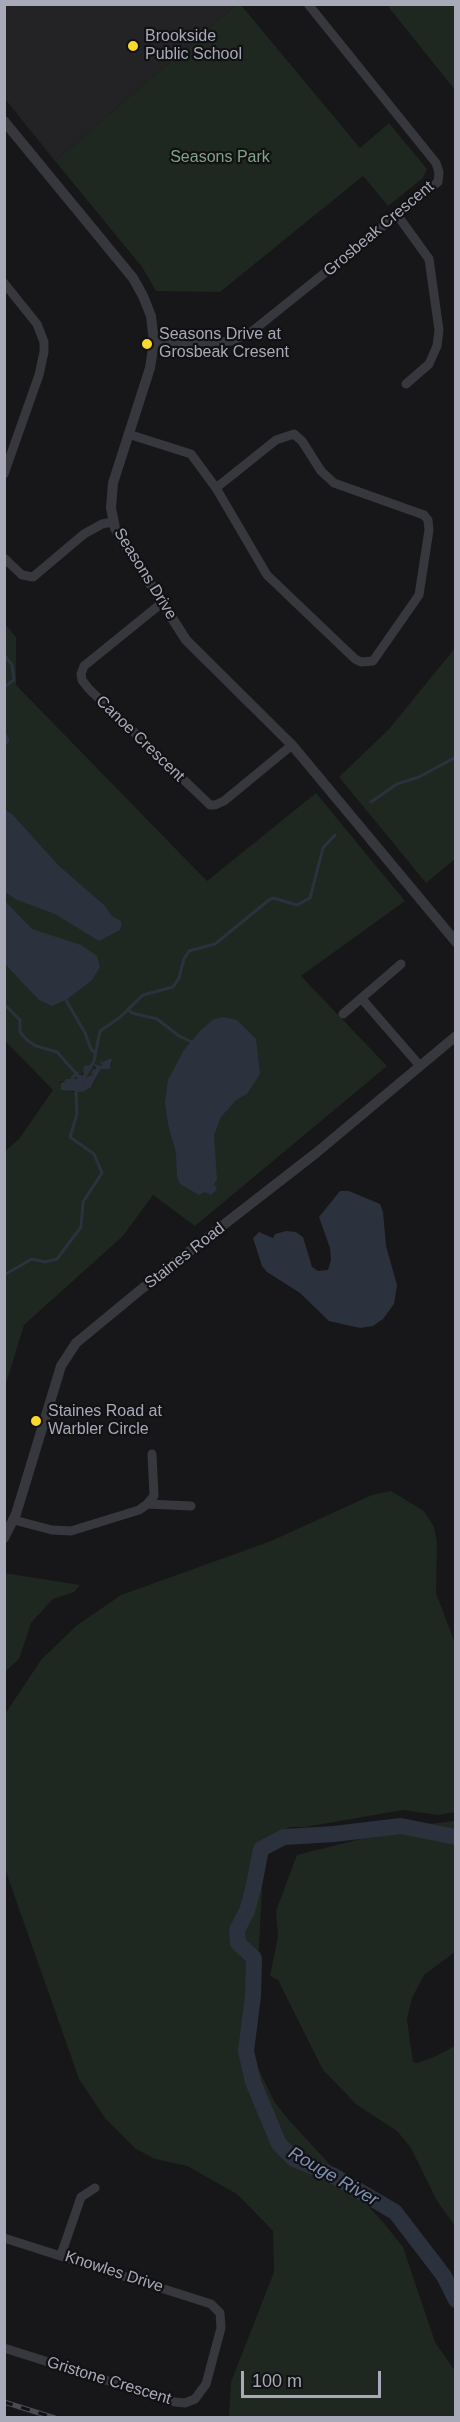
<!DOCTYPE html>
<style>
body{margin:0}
#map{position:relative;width:460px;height:2422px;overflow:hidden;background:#171618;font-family:Arial,sans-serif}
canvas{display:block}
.frame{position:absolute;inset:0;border:6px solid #a8aab9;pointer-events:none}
.scale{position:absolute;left:241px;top:2371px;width:140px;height:27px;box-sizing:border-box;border:3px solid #a8aab9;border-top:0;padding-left:8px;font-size:18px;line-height:21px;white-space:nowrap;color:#a8aab9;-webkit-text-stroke:4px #121113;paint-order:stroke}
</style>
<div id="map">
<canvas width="460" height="2422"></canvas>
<div class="frame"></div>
<div class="scale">100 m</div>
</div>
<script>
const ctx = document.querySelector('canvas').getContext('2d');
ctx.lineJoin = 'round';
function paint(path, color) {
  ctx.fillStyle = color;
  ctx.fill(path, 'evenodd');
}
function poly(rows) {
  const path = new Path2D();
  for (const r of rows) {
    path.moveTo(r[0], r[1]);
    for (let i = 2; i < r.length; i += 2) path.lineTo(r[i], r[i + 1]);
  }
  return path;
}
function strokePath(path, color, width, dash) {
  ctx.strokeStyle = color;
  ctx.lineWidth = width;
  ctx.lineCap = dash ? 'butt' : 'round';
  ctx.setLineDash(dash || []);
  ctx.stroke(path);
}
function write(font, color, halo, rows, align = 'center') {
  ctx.font = font + ' Arial,sans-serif';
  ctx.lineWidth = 4.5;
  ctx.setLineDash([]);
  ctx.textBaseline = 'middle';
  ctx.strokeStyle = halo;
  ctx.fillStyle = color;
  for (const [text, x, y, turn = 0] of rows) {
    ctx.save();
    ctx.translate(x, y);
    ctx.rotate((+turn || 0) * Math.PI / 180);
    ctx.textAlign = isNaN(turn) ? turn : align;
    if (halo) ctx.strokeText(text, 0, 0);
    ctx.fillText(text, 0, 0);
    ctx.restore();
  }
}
const built = poly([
 [4,5,236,5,55,161,5,99]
]);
const green = poly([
 [241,5,360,148,389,123,427,169,423,178,388,206,363,176,220,292,156,291,142,267,55,161,236,5],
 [387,5,455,5,455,90],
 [5,624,16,637,16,685,207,881,316,793,405,901,301,976,387,1066,195,1226,153,1195,123,1236,24,1325,5,1387,5,1151,19,1139,53,1090,5,1041],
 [109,1059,112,1063,110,1068,101,1069,93,1085,83,1092,72,1092,59,1082,77,1079,90,1065,81,1079,84,1084,93,1075,95,1065,102,1066,101,1062,108,1062],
 [455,648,455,859,426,883,339,777,389,729],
 [391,1491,424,1511,434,1527,437,1541,436,1593,455,1643,455,1812,438,1815,403,1810,306,1827,290,1827,279,1832,269,1845,260,1869,262,1891,258,1964,249,2031,258,2068,274,2101,287,2118,383,2222,403,2247,435,2342,455,2371,455,2417,229,2417,231,2382,274,2272,273,2231,237,2194,187,2166,155,2159,136,2149,105,2118,79,2079,5,1869,5,1714,41,1660,76,1626,121,1595,271,1541,372,1495],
 [4,1573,80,1585,74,1592,53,1599,31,1623,19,1659,5,1672],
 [455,1821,455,1952,424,1975,412,1998,407,2019,413,2062,417,2063,434,2057,455,2046,455,2226,437,2201,411,2148,397,2131,357,2105,323,2070,278,1980,270,1976,278,1936,276,1911,297,1855,412,1826]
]);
const water = poly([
 [5,810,12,814,58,865,104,905,112,916,119,920,122,923,120,930,99,941,55,914,17,900,5,892],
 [5,901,32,929,81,945,97,956,100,967,92,980,66,1000,52,1006,39,1000,5,964],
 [223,1017,237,1020,256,1039,260,1074,247,1094,236,1100,221,1117,214,1135,217,1180,214,1184,217,1189,211,1195,205,1192,199,1195,180,1184,177,1176,176,1153,168,1124,165,1102,168,1080,184,1050,201,1030,214,1019],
 [109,1059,112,1059,110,1069,101,1069,91,1087,83,1092,61,1090,61,1081,62,1083,67,1079,77,1079,78,1075,83,1075,84,1066,91,1065,81,1079,84,1083,84,1078,93,1075,91,1072,96,1068,94,1064,102,1066,100,1061,103,1062],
 [340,1191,349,1191,380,1204,383,1212,386,1246,397,1285,394,1304,383,1319,373,1326,360,1328,329,1321,300,1293,267,1272,262,1266,253,1238,259,1232,273,1238,275,1234,286,1231,296,1232,303,1237,312,1267,318,1271,328,1270,331,1260,330,1248,319,1217]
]);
const stream = poly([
 [4,655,12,665,14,680,4,687],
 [4,711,4,716],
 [4,732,8,740,4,746],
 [371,802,397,784,419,777,456,757],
 [66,1000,85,1033,91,1049,95,1053],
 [4,1004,20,1020,20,1032,27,1040,36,1046,57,1052,81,1079],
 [128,1009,132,1013,157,1019,179,1036,192,1042],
 [72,1078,77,1073],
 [81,1083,94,1061,100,1031,119,1018,143,995,173,987,179,978,184,959,189,951,215,944,269,900,273,898,297,905,310,898,323,848,335,835],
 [4,1275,32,1259,45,1262,57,1259,81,1227,83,1202,102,1173,94,1154,70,1137,77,1114,76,1092,78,1091]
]);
const river = poly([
 [456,1837,401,1826,334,1834,284,1837,261,1849,254,1885,247,1911,237,1930,238,1943,254,1958,253,1996,246,2051,253,2082,279,2144,294,2159,332,2175,395,2212,444,2276,456,2300]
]);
const minor = poly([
 [398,216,429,259,439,330,437,346,429,364,406,384],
 [4,283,37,324,44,342,44,352,39,375,4,474],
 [154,342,218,342,231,341,250,333,438,182,439,172,436,163,308,4],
 [128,434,191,454,216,488,267,575,355,659,361,662,373,661,419,595,429,530,428,520,424,515,334,483,321,471,302,441,294,434,276,440,216,488],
 [4,558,22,575,33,577,84,534,102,524,113,522],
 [163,602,84,666,81,674,82,680,89,689,210,805,215,805,224,801,292,745],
 [362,999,420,1066],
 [343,1014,401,964],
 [147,1504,191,1506],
 [14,1520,52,1530,71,1531,139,1510,146,1505,154,1496,152,1454],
 [4,2238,211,2304,220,2313,221,2328,206,2384,195,2399,185,2403,175,2402,4,2348],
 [61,2255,81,2197,95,2188]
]);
const tertiary = poly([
 [4,121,133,278,143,296,151,316,154,342,150,368,113,483,111,508,115,528,186,640,292,745,456,942],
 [4,1538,16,1514,61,1366,76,1343,150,1282,316,1153,456,1036]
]);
const rail = poly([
 [4,2402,55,2418]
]);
const markers = [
 [133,46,6,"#fad92c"],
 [147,344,6,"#fad92c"],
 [36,1421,6,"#fad92c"]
];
const poiNames = [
 ["Brookside",145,37],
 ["Public School",145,55],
 ["Seasons Drive at",159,335],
 ["Grosbeak Cresent",159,353],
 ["Staines Road at",48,1412],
 ["Warbler Circle",48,1430]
];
const parkNames = [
 ["Seasons Park",220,158]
];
const streetNames = [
 ["Grosbeak Crescent",379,229,-40],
 ["Seasons Drive",145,574,58],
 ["Canoe Crescent",140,739,44],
 ["Staines Road",185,1256,-38],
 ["Knowles Drive",114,2272,18],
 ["Gristone Crescent",109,2381,17]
];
const waterNames = [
 ["Rouge River",333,2177,30]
];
paint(built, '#232225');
paint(green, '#1e2720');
paint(water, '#2b323d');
strokePath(stream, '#2b323d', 3);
strokePath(river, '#2b323d', 16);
strokePath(minor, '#37373e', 9);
strokePath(tertiary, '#37373e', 10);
strokePath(rail, '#4a4a53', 5);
strokePath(rail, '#121113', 3, [9]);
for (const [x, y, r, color] of markers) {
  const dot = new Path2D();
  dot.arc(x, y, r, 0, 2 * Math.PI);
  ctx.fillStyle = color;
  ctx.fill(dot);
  strokePath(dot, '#121113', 2);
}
write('16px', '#a8aab9', '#121113', poiNames, 'left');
write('16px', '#7ea587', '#121113', parkNames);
write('16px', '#a8aab9', '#121113', streetNames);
write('italic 18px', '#7d91b5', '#121113', waterNames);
</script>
